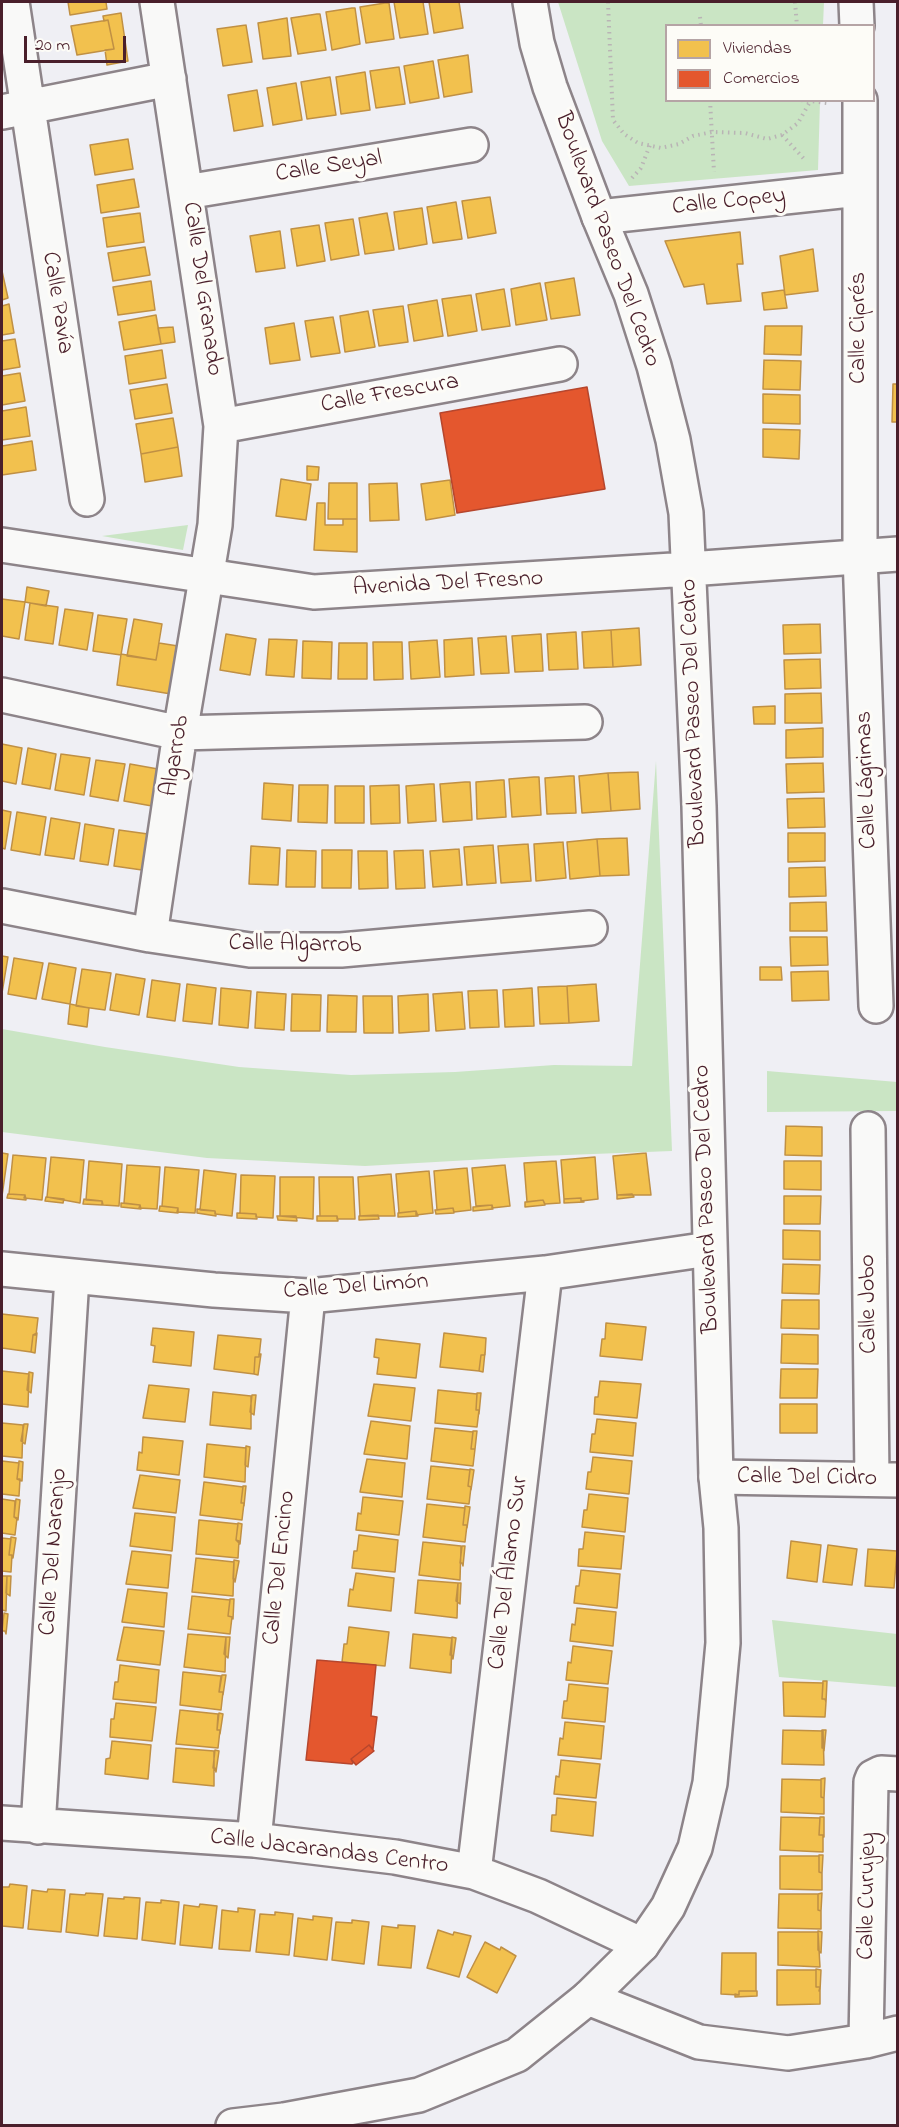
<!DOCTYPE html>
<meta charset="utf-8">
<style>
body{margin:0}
#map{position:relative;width:899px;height:2127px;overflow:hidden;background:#efeff4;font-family:"Indie Flower",sans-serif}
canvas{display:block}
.frame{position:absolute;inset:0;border:3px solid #4a1f2b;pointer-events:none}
.legend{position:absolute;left:665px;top:24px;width:210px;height:78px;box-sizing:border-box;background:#fdfcf7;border:2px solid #b5a4a5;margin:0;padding:8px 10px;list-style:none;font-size:18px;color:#4a1f2b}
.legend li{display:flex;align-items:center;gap:12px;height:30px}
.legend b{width:30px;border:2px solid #b5a4a5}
.scale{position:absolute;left:24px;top:36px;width:102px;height:27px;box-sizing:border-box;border:3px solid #4a1f2b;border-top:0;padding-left:8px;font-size:18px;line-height:21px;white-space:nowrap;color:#4a1f2b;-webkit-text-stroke:4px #fdfcf7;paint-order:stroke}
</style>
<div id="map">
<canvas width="899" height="2127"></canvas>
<div class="frame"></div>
<ul class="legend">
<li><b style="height:16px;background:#f2c14e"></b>Viviendas</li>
<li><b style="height:16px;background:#e4572e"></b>Comercios</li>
</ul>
<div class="scale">20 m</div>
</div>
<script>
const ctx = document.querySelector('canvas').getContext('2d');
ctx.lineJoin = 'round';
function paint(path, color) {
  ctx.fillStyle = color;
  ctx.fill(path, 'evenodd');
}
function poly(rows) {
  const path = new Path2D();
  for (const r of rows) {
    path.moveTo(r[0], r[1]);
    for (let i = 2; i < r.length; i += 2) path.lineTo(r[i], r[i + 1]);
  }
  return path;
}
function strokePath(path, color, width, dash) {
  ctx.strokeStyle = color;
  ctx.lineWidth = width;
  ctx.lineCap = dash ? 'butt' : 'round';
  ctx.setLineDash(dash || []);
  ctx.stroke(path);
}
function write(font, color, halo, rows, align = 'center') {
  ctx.font = font + ' "Indie Flower",sans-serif';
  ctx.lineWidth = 6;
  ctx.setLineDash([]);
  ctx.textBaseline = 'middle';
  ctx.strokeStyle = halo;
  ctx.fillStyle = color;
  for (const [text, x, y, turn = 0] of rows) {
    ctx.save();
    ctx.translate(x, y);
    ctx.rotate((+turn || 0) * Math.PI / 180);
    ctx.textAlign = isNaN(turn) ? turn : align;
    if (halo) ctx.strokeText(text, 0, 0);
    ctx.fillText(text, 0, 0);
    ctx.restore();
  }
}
const green = poly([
 [558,2,824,2,823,25,666,26,666,100,820,101,818,170,629,186,602,141],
 [188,525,183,550,102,536],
 [656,761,672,1151,541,1156,365,1166,207,1158,2,1132,2,1029,105,1047,239,1067,351,1075,455,1072,554,1065,632,1066],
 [767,1071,897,1082,897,1111,767,1112],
 [772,1620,897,1634,897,1687,779,1677]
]);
const homes = poly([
 [68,2,106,2,107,9,70,15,68,2],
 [394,2,423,2,428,34,400,38,394,2],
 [429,2,459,2,463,28,434,33,429,2],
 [385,3,389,3,394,39,366,43,360,7,385,3],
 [352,8,355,8,360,44,332,50,326,12,352,8],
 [121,13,128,61,107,65,105,50,114,49,108,20,104,21,103,16,121,13],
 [317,14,320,14,326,50,298,54,291,18,317,14],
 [287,18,291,56,263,59,258,23,287,18],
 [108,20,114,49,77,55,71,26,108,20],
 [246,25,252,62,223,66,217,29,246,25],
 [468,55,472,92,444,97,438,60,468,55],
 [433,61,439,98,410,103,404,66,433,61],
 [399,67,405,104,376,108,370,71,399,67],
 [365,72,370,110,341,114,336,77,365,72],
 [330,77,336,115,307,119,301,82,330,77],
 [296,83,302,120,273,125,267,88,296,83],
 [257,90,263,126,234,131,228,95,257,90],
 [128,139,133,169,95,175,90,145,128,139],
 [134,179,139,207,101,213,97,185,134,179],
 [490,197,496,233,468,238,462,201,490,197],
 [456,202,462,239,433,243,427,207,456,202],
 [422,208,427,244,399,249,394,212,422,208],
 [140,213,144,242,107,247,103,218,140,213],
 [387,213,394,250,365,254,359,218,387,213],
 [353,219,359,255,331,260,325,223,353,219],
 [319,225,325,261,297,266,291,229,319,225],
 [280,231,285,268,256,272,250,236,280,231],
 [740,232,743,264,737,264,741,301,707,304,704,284,684,287,665,241,740,232],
 [145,247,150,275,113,281,108,253,145,247],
 [813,249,818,291,785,295,780,256,813,249],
 [2,271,8,298,2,300,2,271],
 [574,278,580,315,551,319,545,283,574,278],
 [151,281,155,310,118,315,113,287,151,281],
 [540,283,547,320,516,325,511,289,540,283],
 [504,289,510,326,482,330,476,294,504,289],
 [784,290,787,308,764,310,762,293,784,290],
 [471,295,477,331,448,336,442,299,471,295],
 [437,300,443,336,414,341,408,305,437,300],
 [9,304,14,333,2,335,2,306,9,304],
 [403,306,408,342,379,346,373,310,403,306],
 [368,311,375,347,345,352,340,316,368,311],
 [156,315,161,344,124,350,119,322,156,315],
 [333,317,340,353,311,357,305,321,333,317],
 [294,323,300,360,270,364,265,328,294,323],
 [765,326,802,326,801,355,764,354,765,326],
 [173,327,175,342,161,344,158,328,173,327],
 [15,339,20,367,2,370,2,341,15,339],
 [162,350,166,378,129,384,125,356,162,350],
 [764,360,801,361,800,390,763,389,764,360],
 [20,373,25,401,2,405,2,376,20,373],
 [167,384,172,413,135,419,130,390,167,384],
 [893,384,898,384,898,422,892,422,893,384],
 [763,394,800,395,800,424,763,423,763,394],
 [26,407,30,436,2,440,2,411,26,407],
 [173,418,178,447,141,454,136,424,173,418],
 [763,429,800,430,799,459,763,457,763,429],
 [32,441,36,470,2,475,2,446,32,441],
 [178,447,182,476,145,482,141,454,178,447],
 [307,466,319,467,318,480,307,480,307,466],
 [281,479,311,484,306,520,276,516,281,479],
 [450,480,455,515,426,520,421,484,450,480],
 [329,483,357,483,357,519,328,519,329,483],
 [397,483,399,520,370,521,369,484,397,483],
 [317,503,325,503,325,525,343,525,343,519,357,519,357,552,314,550,317,503],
 [27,587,49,591,46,606,25,602,27,587],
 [2,599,25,602,19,639,2,636,2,599],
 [30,603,58,607,53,644,25,640,30,603],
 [65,609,93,613,87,650,59,645,65,609],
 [98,615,127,619,121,655,93,651,98,615],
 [134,619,162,624,156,660,127,656,134,619],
 [820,624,821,653,784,654,783,625,820,624],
 [639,628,641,665,613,667,611,630,639,628],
 [611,630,613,667,584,668,582,632,611,630],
 [576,632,578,669,549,670,547,634,576,632],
 [226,634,256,639,250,675,220,670,226,634],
 [541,634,543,671,515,672,512,636,541,634],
 [506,636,509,673,481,674,478,638,506,636],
 [472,638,474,675,445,677,444,640,472,638],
 [269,639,297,640,294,677,266,675,269,639],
 [437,640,440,677,411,679,409,642,437,640],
 [303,641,332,642,331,679,302,678,303,641],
 [373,642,402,642,403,679,374,680,373,642],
 [159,643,178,646,171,694,117,685,121,654,156,660,159,643],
 [339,643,367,643,367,679,338,679,339,643],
 [820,659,821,688,785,689,784,660,820,659],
 [821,693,822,723,785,723,785,694,821,693],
 [775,706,775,724,754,724,753,707,775,706],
 [823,728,823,757,786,758,786,730,823,728],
 [2,744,22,748,16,784,2,781,2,744],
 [28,748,56,754,50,789,22,784,28,748],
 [61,754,90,758,84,795,55,790,61,754],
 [96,760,125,764,118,801,90,796,96,760],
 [823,763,824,792,787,793,786,764,823,763],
 [130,764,158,769,152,806,124,801,130,764],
 [638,772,640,809,611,811,608,773,638,772],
 [608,773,611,811,582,813,579,776,608,773],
 [570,776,574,776,576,813,547,814,545,778,570,776],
 [534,777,539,777,541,815,512,817,509,779,534,777],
 [501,780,504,780,506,817,477,819,476,782,501,780],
 [465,782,470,782,472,820,443,822,440,784,465,782],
 [264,783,293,785,291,821,262,819,264,783],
 [430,784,434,784,436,821,408,823,406,786,430,784],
 [299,785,328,785,327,823,298,822,299,785],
 [399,785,400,823,371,824,370,786,399,785],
 [335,786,364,786,364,823,335,823,335,786],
 [824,798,825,827,788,828,787,799,824,798],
 [2,810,11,812,5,849,2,848,2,810],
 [17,812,46,817,40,855,11,850,17,812],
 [51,818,80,823,74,859,45,855,51,818],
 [85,824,114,829,108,865,80,861,85,824],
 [119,830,148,834,142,870,114,866,119,830],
 [788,833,825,833,825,861,788,862,788,833],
 [627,838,629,875,600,876,597,839,627,838],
 [597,839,600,876,570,879,567,842,597,839],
 [563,842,566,878,536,881,534,844,563,842],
 [528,844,531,881,501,883,498,846,528,844],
 [493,845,496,883,467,885,464,847,493,845],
 [251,846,280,848,278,885,249,884,251,846],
 [459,849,462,885,433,887,430,851,459,849],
 [287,850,316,851,315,887,286,887,287,850],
 [322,850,352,850,351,888,322,888,322,850],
 [423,850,425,888,396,889,394,851,423,850],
 [358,851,387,851,388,888,359,889,358,851],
 [825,867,826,896,789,897,789,868,825,867],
 [826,902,827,931,790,931,790,903,826,902],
 [790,937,827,937,828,965,791,966,790,937],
 [2,956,8,957,2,993,2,956],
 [14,958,43,963,36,999,8,994,14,958],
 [49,963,76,968,70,1004,42,999,49,963],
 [760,967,781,967,782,980,760,980,760,967],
 [82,969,111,973,105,1010,76,1006,82,969],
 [828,971,829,1000,792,1001,791,972,828,971],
 [116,974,145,979,139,1015,110,1010,116,974],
 [152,980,180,984,175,1021,147,1017,152,980],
 [187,984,216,988,212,1024,183,1021,187,984],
 [596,984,599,1021,569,1023,567,986,596,984],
 [567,986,569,1023,540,1024,538,987,567,986],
 [221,988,251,991,248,1028,219,1025,221,988],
 [532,988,534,1026,505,1027,503,990,532,988],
 [494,990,497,990,499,1027,470,1028,468,991,494,990],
 [257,992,286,994,284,1030,255,1028,257,992],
 [462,992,465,1029,436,1031,433,994,462,992],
 [292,994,321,995,320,1031,291,1031,292,994],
 [428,994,429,1031,399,1033,398,996,428,994],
 [328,995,357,996,356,1032,327,1032,328,995],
 [363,996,392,996,393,1033,364,1033,363,996],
 [70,1004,89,1008,87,1027,68,1024,70,1004],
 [786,1126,822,1127,822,1156,785,1155,786,1126],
 [2,1153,8,1154,2,1196,2,1153],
 [646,1153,651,1195,617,1195,613,1156,646,1153],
 [13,1155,46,1158,42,1200,24,1198,25,1195,9,1194,13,1155],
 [51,1157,84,1160,80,1203,47,1197,51,1157],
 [595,1157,598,1199,581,1201,581,1198,564,1199,561,1160,595,1157],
 [89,1161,122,1164,119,1206,103,1205,102,1201,86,1200,89,1161],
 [556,1161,560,1203,545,1204,543,1200,527,1202,524,1163,556,1161],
 [784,1161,821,1161,821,1190,784,1189,784,1161],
 [127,1165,160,1167,157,1209,139,1208,140,1205,124,1203,127,1165],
 [505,1165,510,1206,492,1208,492,1205,476,1206,472,1168,505,1165],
 [165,1167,199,1170,195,1213,177,1212,178,1208,162,1206,165,1167],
 [467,1168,471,1210,454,1212,453,1208,437,1210,434,1171,467,1168],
 [204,1170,236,1174,232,1216,215,1214,215,1211,200,1210,204,1170],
 [429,1171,433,1213,416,1215,416,1211,399,1213,396,1174,429,1171],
 [391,1174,395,1216,360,1216,358,1177,391,1174],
 [241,1175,275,1176,273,1218,256,1217,256,1214,240,1213,241,1175],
 [280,1177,314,1177,313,1219,280,1216,280,1177],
 [319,1177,353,1177,355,1219,337,1219,337,1216,320,1216,319,1177],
 [8,1194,25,1195,26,1200,7,1198,8,1194],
 [632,1194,634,1197,617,1199,617,1195,632,1194],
 [784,1196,821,1196,820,1224,784,1224,784,1196],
 [46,1197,64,1199,63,1203,45,1201,46,1197],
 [581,1198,581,1201,584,1202,564,1203,564,1199,581,1198],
 [84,1199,102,1201,102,1205,83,1204,84,1199],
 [543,1200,545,1205,525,1207,525,1202,543,1200],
 [121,1203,140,1205,141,1209,121,1207,121,1203],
 [492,1205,493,1209,473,1211,473,1207,492,1205],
 [160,1206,178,1208,178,1213,159,1211,160,1206],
 [453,1208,454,1213,436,1214,435,1210,453,1208],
 [197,1209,215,1211,216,1216,197,1213,197,1209],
 [416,1211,418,1216,398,1217,398,1213,416,1211],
 [237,1213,256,1214,257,1219,237,1218,237,1213],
 [378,1215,379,1219,359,1220,359,1216,378,1215],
 [277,1216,296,1216,297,1221,278,1220,277,1216],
 [317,1216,337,1216,338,1221,317,1221,317,1216],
 [783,1230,820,1231,820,1260,783,1259,783,1230],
 [783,1264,820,1265,819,1294,782,1293,783,1264],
 [782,1300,819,1300,819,1329,781,1328,782,1300],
 [2,1314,38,1318,36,1335,33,1335,31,1352,2,1348,2,1314],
 [606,1323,646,1327,642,1360,600,1356,602,1339,605,1339,606,1323],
 [153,1328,194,1332,191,1366,153,1362,155,1346,151,1345,153,1328],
 [37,1333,35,1353,31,1352,33,1335,37,1333],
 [444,1333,486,1338,485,1355,481,1355,479,1371,440,1367,444,1333],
 [782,1334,818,1335,818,1364,781,1363,782,1334],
 [218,1335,261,1339,259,1357,255,1357,254,1374,214,1369,218,1335],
 [376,1339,420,1344,416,1378,377,1374,379,1358,374,1357,376,1339],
 [485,1352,483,1372,479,1371,481,1355,485,1355,485,1352],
 [259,1354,261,1354,258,1375,254,1374,255,1357,259,1357,259,1354],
 [781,1369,818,1369,817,1398,780,1398,781,1369],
 [2,1371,29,1374,28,1407,2,1404,2,1371],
 [29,1372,33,1373,31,1393,27,1390,29,1372],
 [600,1381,641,1384,637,1418,594,1414,595,1397,598,1397,600,1381],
 [374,1384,415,1388,411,1421,368,1416,374,1384],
 [149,1385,189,1389,185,1422,143,1418,149,1385],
 [438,1390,477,1394,476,1410,479,1410,477,1427,435,1423,438,1390],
 [213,1392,251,1396,251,1429,210,1425,213,1392],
 [477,1393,481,1393,479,1414,479,1410,476,1410,477,1393],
 [252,1395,256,1395,254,1415,250,1412,252,1395],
 [780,1404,817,1404,817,1433,780,1433,780,1404],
 [597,1419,636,1423,633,1456,590,1452,592,1434,595,1434,597,1419],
 [371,1421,410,1426,407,1459,364,1454,371,1421],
 [2,1423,23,1425,22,1458,2,1456,2,1423],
 [24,1424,28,1424,25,1444,21,1441,24,1424],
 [435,1428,473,1432,471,1449,475,1449,473,1466,431,1461,435,1428],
 [473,1431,477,1431,475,1449,471,1449,473,1431],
 [143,1437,183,1441,179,1475,137,1470,139,1452,142,1453,143,1437],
 [207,1444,246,1448,245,1482,204,1477,207,1444],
 [246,1446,250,1447,248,1467,245,1465,246,1446],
 [593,1457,632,1461,629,1494,586,1489,588,1472,591,1472,593,1457],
 [367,1459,405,1463,402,1497,360,1492,367,1459],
 [2,1461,19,1463,17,1479,20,1479,19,1496,2,1494,2,1461],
 [19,1461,23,1462,22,1481,17,1479,19,1461],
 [431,1466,470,1470,468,1486,471,1487,469,1504,427,1499,431,1466],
 [470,1469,474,1470,471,1490,471,1487,468,1486,470,1469],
 [140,1475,180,1480,176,1513,133,1508,140,1475],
 [204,1482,243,1487,241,1503,244,1503,242,1520,200,1515,204,1482],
 [243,1486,246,1486,244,1506,244,1503,241,1503,243,1486],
 [589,1494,628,1498,625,1532,582,1527,584,1510,587,1510,589,1494],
 [363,1497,403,1501,399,1535,356,1530,358,1513,361,1514,363,1497],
 [2,1499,15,1501,14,1517,17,1518,15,1535,2,1533,2,1499],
 [16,1499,20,1500,18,1520,14,1517,16,1499],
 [427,1504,465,1508,463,1525,467,1525,465,1542,423,1537,427,1504],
 [465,1506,470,1507,467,1528,467,1525,463,1525,465,1506],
 [135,1513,175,1517,172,1551,130,1546,135,1513],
 [199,1520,238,1524,236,1540,239,1541,238,1558,196,1554,199,1520],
 [238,1523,242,1524,240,1544,236,1540,238,1523],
 [585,1532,624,1536,621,1569,578,1566,579,1549,583,1549,585,1532],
 [359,1535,398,1540,395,1572,352,1568,354,1551,357,1551,359,1535],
 [11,1537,16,1538,13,1558,12,1555,9,1555,11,1537],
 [2,1538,11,1539,9,1555,12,1555,11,1572,2,1571,2,1538],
 [791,1541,821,1545,817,1582,787,1578,791,1541],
 [423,1542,461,1546,460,1580,419,1575,423,1542],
 [828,1545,857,1549,852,1585,823,1582,828,1545],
 [462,1546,465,1546,463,1566,462,1563,460,1563,462,1546],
 [868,1549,897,1551,894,1588,865,1586,868,1549],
 [132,1551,171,1555,168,1588,126,1584,132,1551],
 [196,1558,234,1562,233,1596,192,1592,196,1558],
 [234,1560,239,1561,235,1582,235,1579,233,1579,234,1560],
 [581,1570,620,1574,617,1608,574,1603,576,1586,579,1586,581,1570],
 [356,1573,394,1578,391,1611,348,1606,350,1589,353,1590,356,1573],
 [2,1576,7,1576,6,1611,2,1610,2,1576],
 [7,1576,11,1576,10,1596,6,1593,7,1576],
 [418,1580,458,1583,457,1618,415,1613,418,1580],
 [458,1583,461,1583,460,1604,456,1601,458,1583],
 [128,1589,167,1593,164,1627,122,1622,128,1589],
 [192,1596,230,1600,228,1616,232,1617,230,1634,188,1629,192,1596],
 [230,1599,234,1599,233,1619,232,1617,228,1616,230,1599],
 [577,1608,616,1612,613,1646,570,1641,572,1624,575,1625,577,1608],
 [4,1613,8,1614,6,1634,5,1631,2,1631,4,1613],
 [124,1627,164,1631,160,1665,117,1660,124,1627],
 [349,1627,389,1632,385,1666,342,1662,344,1644,347,1644,349,1627],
 [188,1634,226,1637,225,1672,184,1667,188,1634],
 [413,1634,452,1638,451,1673,410,1668,413,1634],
 [226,1637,230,1637,228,1658,224,1654,226,1637],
 [452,1637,456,1638,453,1659,452,1655,450,1655,452,1637],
 [573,1646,612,1651,608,1684,566,1680,568,1662,571,1663,573,1646],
 [120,1665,159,1670,156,1703,113,1699,115,1682,118,1682,120,1665],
 [183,1672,221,1676,219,1692,223,1692,221,1710,180,1705,183,1672],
 [222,1675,226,1675,223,1695,223,1692,219,1692,222,1675],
 [823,1681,827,1681,826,1702,825,1699,822,1699,823,1681],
 [783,1682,823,1683,822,1699,825,1699,826,1702,825,1717,784,1716,783,1682],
 [569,1684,608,1688,605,1722,562,1718,564,1701,567,1701,569,1684],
 [116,1703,156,1707,152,1741,110,1737,111,1719,114,1719,116,1703],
 [180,1710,218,1714,217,1730,220,1730,218,1748,176,1744,180,1710],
 [219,1713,223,1714,220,1734,220,1730,217,1730,219,1713],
 [565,1722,604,1726,601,1759,558,1755,560,1738,563,1739,565,1722],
 [783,1730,823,1731,824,1765,782,1764,783,1730],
 [822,1730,826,1730,824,1751,824,1748,822,1748,822,1730],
 [112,1741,151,1745,148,1779,105,1774,106,1759,110,1758,112,1741],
 [176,1748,214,1751,214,1786,173,1782,176,1748],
 [215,1750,219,1751,216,1772,215,1768,213,1768,215,1750],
 [561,1760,600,1764,596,1798,554,1794,556,1776,559,1777,561,1760],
 [825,1778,824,1798,821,1797,821,1779,825,1778],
 [782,1779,821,1780,821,1797,824,1798,824,1814,781,1812,782,1779],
 [557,1798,596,1802,593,1836,551,1831,552,1815,556,1815,557,1798],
 [781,1817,820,1818,819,1835,823,1835,823,1852,780,1850,781,1817],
 [820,1817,824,1817,824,1837,823,1835,819,1835,820,1817],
 [819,1855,823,1855,822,1873,819,1872,819,1855],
 [780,1856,819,1856,819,1872,822,1873,822,1890,780,1889,780,1856],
 [10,1884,27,1886,23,1928,2,1926,2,1887,9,1887,10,1884],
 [48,1889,65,1890,61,1932,28,1929,32,1890,47,1892,48,1889],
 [86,1893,103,1894,98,1936,66,1932,70,1894,85,1895,86,1893],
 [822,1893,821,1911,818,1910,818,1894,822,1893],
 [779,1894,818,1894,818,1910,821,1911,821,1929,778,1928,779,1894],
 [124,1897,140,1898,137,1939,104,1936,108,1898,124,1899,124,1897],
 [161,1900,179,1902,175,1944,142,1940,146,1902,161,1903,161,1900],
 [200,1904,217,1906,212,1948,180,1945,184,1905,199,1907,200,1904],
 [238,1908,255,1910,250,1951,219,1949,222,1910,238,1912,238,1908],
 [275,1912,293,1914,289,1955,256,1952,260,1914,275,1915,275,1912],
 [313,1916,332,1918,327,1960,294,1956,298,1918,313,1920,313,1916],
 [352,1920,369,1922,364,1964,332,1960,336,1922,352,1923,352,1920],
 [398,1925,415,1926,411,1968,378,1965,382,1926,398,1928,398,1925],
 [438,1930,453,1935,454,1932,471,1936,459,1977,427,1968,438,1930],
 [818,1931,822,1932,821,1953,818,1950,818,1931],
 [778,1932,818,1932,820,1967,778,1965,778,1932],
 [485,1942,500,1950,501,1947,516,1956,497,1993,467,1977,485,1942],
 [722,1953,756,1953,756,1991,739,1991,739,1995,721,1994,722,1953],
 [816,1969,821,1970,820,1991,819,1991,820,1987,816,1987,816,1969],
 [777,1970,816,1970,816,1987,820,1987,820,2004,777,2005,777,1970],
 [739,1991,757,1991,757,1996,735,1997,735,1994,739,1995,739,1991]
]);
const shops = poly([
 [587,387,605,489,457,513,440,413,587,387],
 [317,1660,376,1665,371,1716,377,1717,373,1749,369,1745,351,1759,353,1763,352,1764,306,1760,317,1660],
 [369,1745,374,1751,356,1765,351,1759,369,1745]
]);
const path = poly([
 [608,2,613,120,624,134,638,143,661,148,679,144,693,136,712,132,745,133,767,139,782,135,798,123,811,100],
 [795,2,797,26],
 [700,17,701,26],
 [710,100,714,172],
 [801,100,827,103],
 [782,135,806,161],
 [632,178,641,168,650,145]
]);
const minor = poly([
 [12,2,87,499],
 [856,2,857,26],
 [860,100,860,555,876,1006],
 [2,112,169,79],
 [186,192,471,145],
 [599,217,859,189],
 [221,426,560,364],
 [2,695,180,733,585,722],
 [2,906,150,935,250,950,341,950,590,928],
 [150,935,180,733,215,525,221,426,157,2],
 [868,1129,872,1479],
 [2,1269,214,1290,308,1296,545,1273,709,1249],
 [716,1477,898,1480],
 [2,1823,254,1840,395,1857,474,1872,538,1896,642,1945],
 [38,1827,72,1277],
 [254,1840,308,1296],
 [474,1872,545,1273],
 [588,1998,699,2042,788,2053,866,2041,898,2033],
 [866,2041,871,1782,873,1777,881,1773,898,1774]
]);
const tertiary = poly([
 [2,545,314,592,689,569,898,554],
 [233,2126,284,2120,419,2095,517,2055,588,1998,642,1945,668,1907,695,1848,710,1783,723,1643,721,1528,716,1477,699,806,686,513,673,440,654,366,631,294,599,217,550,87,537,43,530,2]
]);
const streetNames = [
 ["Calle Seyal",329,168,-9],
 ["Calle Copey",729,203,-6],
 ["Boulevard Paseo Del Cedro",606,240,70],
 ["Calle Del Granado",201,289,82],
 ["Calle Pavía",56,303,81],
 ["Calle Ciprés",860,328,-90],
 ["Calle Frescura",390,395,-10],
 ["Avenida Del Fresno",448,585,-3],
 ["Boulevard Paseo Del Cedro",695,713,-92],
 ["Algarrob",177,756,-81],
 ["Calle Lágrimas",868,780,-92],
 ["Calle Algarrob",295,946,1],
 ["Boulevard Paseo Del Cedro",708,1199,-92],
 ["Calle Del Limón",356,1288,-4],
 ["Calle Jobo",870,1304,-91],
 ["Calle Del Cidro",807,1479,1],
 ["Calle Del Naranjo",55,1552,-86],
 ["Calle Del Encino",281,1568,-84],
 ["Calle Del Álamo Sur",510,1573,-83],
 ["Calle Jacarandas Centro",329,1853,7],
 ["Calle Curujey",869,1896,-89]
];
paint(green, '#cae5c4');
paint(homes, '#f2c14e');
strokePath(homes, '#c09044', 1.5);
paint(shops, '#e4572e');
strokePath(shops, '#b6462d', 1.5);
strokePath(minor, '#8d8489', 38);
strokePath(tertiary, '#8d8489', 38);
strokePath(path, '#b9b4b5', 4, [1.5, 4.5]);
strokePath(minor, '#f9f9f8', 33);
strokePath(tertiary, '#f9f9f8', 33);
write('24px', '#4a1f2b', '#fdfcf7', streetNames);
</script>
